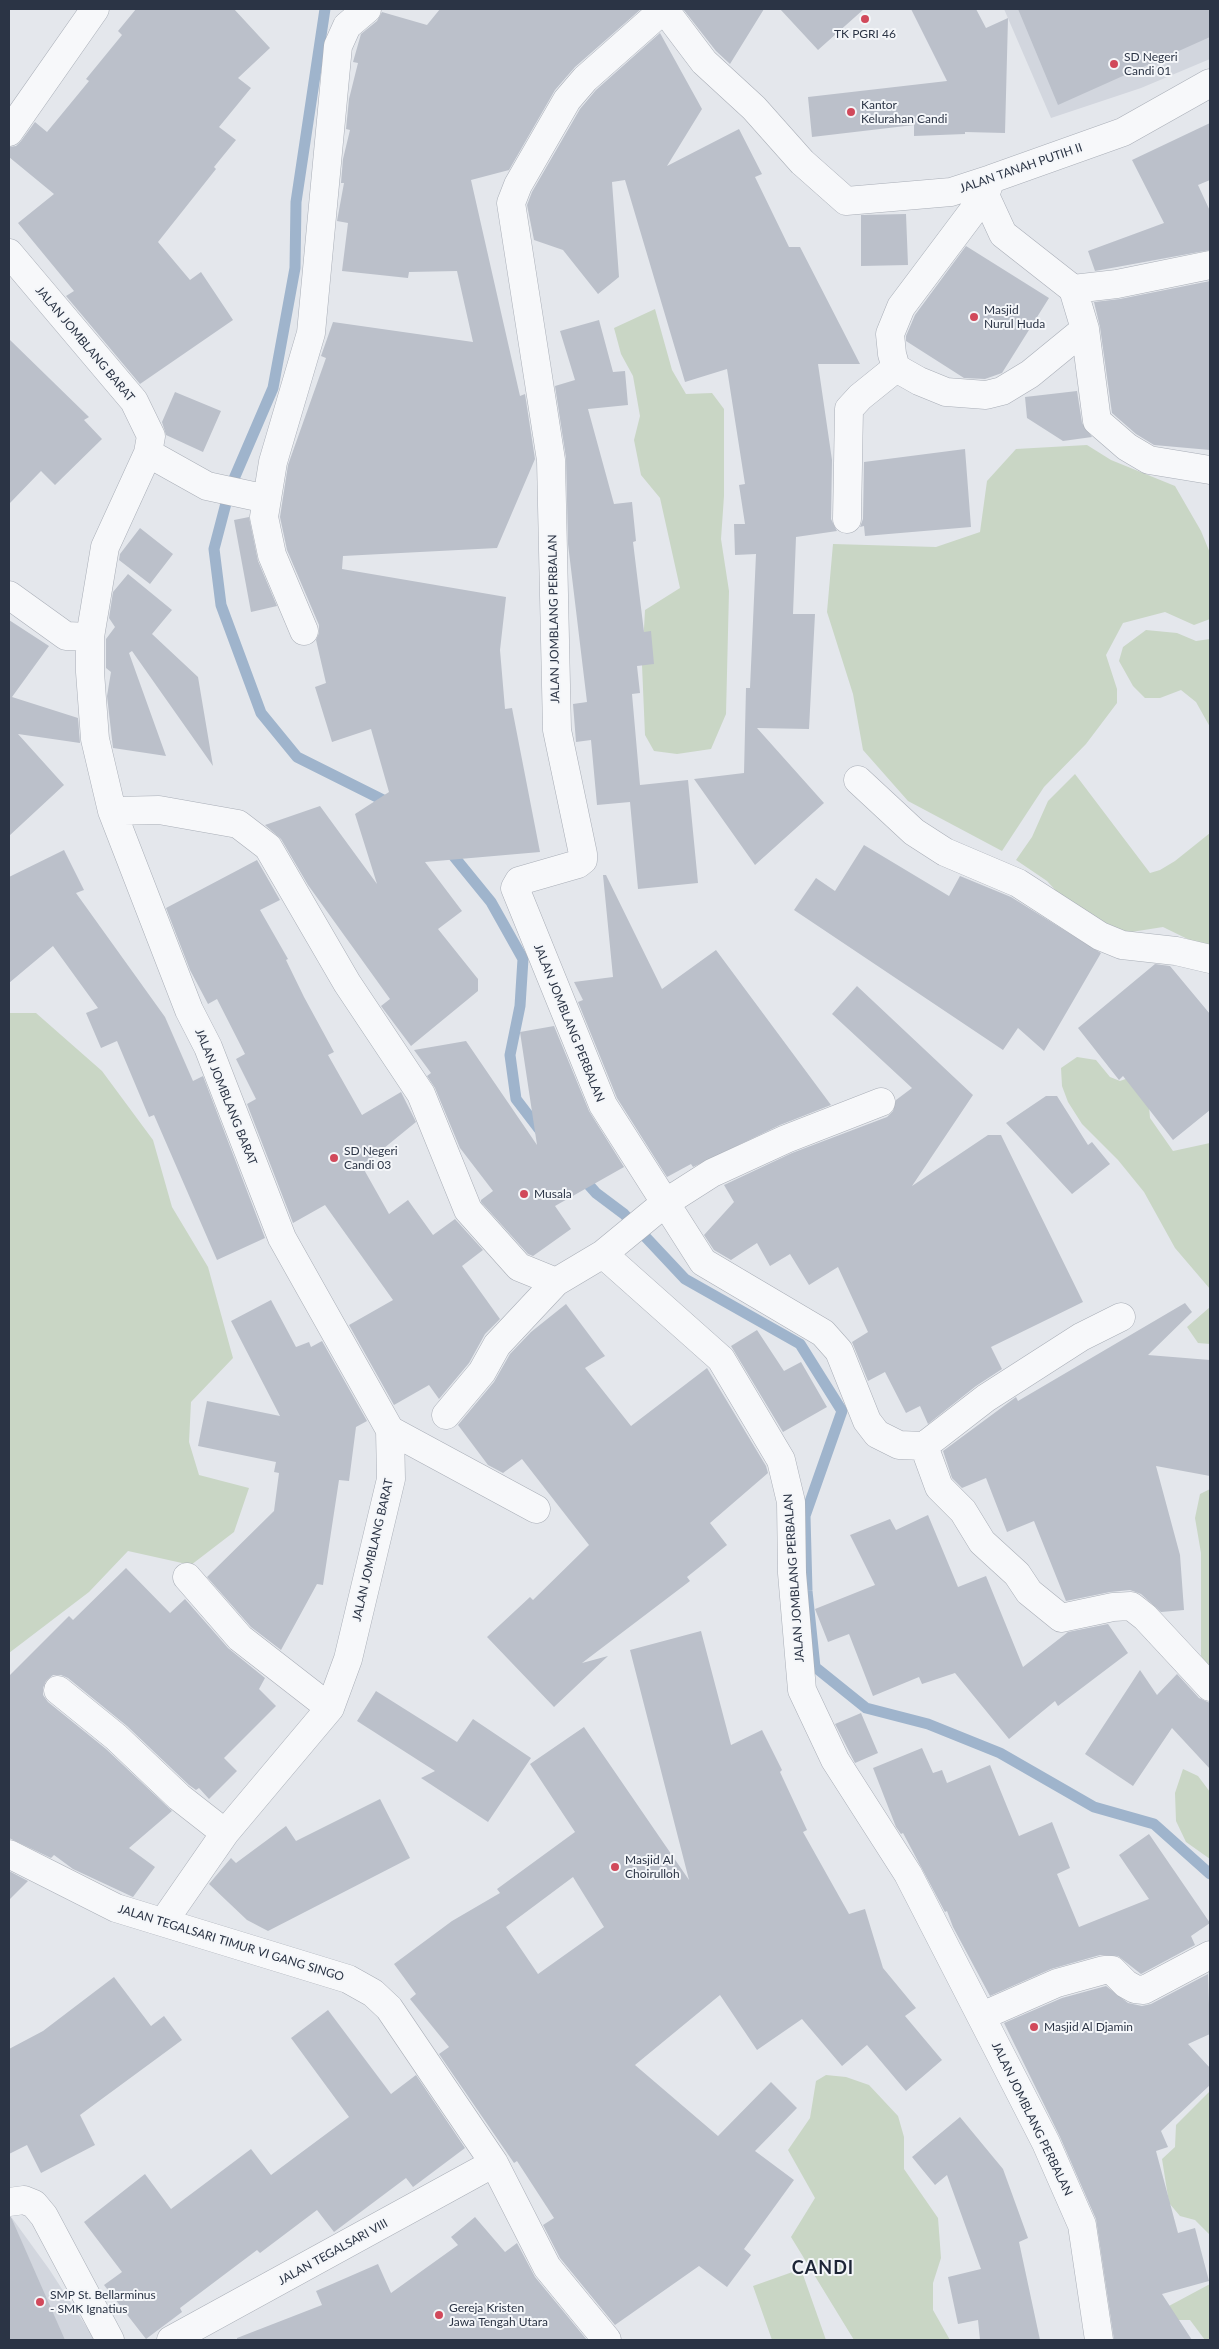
<!DOCTYPE html>
<style>
body{margin:0}
#map{position:relative;width:1219px;height:2349px;overflow:hidden;background:#e4e7ec;font-family:Lato,sans-serif}
canvas{display:block}
.frame{position:absolute;inset:0;border:10px solid #2b3445;pointer-events:none}
</style>
<div id="map">
<canvas width="1219" height="2349"></canvas>
<div class="frame"></div>
</div>
<script>
const ctx = document.querySelector('canvas').getContext('2d');
ctx.lineJoin = 'round';
function paint(path, color) {
  ctx.fillStyle = color;
  ctx.fill(path, 'evenodd');
}
function poly(rows) {
  const path = new Path2D();
  for (const r of rows) {
    path.moveTo(r[0], r[1]);
    for (let i = 2; i < r.length; i += 2) path.lineTo(r[i], r[i + 1]);
  }
  return path;
}
function strokePath(path, color, width, dash) {
  ctx.strokeStyle = color;
  ctx.lineWidth = width;
  ctx.lineCap = dash ? 'butt' : 'round';
  ctx.setLineDash(dash || []);
  ctx.stroke(path);
}
function write(font, color, halo, rows, align = 'center') {
  ctx.font = font + ' Lato,sans-serif';
  ctx.lineWidth = 4;
  ctx.setLineDash([]);
  ctx.textBaseline = 'middle';
  ctx.strokeStyle = halo;
  ctx.fillStyle = color;
  for (const [text, x, y, turn = 0] of rows) {
    ctx.save();
    ctx.translate(x, y);
    ctx.rotate((+turn || 0) * Math.PI / 180);
    ctx.textAlign = isNaN(turn) ? turn : align;
    if (halo) ctx.strokeText(text, 0, 0);
    ctx.fillText(text, 0, 0);
    ctx.restore();
  }
}
const built = poly([
 [1004,9,1210,9,1210,59,1141,88,1051,118],
 [12,2218,49,2269,95,2340,9,2340,9,2219]
]);
const green = poly([
 [655,309,672,370,686,394,712,393,724,409,724,496,721,539,729,591,726,714,711,749,677,754,654,751,645,735,642,665,645,610,680,588,660,498,641,475,634,440,640,416,633,376,621,354,614,328],
 [1087,445,1111,460,1175,486,1201,531,1210,553,1210,619,1194,625,1165,612,1123,623,1106,655,1117,689,1117,703,1086,744,1044,787,1002,851,908,801,863,750,853,694,827,612,833,544,936,547,980,532,987,481,1016,449],
 [1146,630,1177,633,1196,641,1210,639,1210,727,1196,702,1181,690,1160,698,1145,698,1133,686,1119,661,1123,647],
 [1075,774,1150,873,1160,870,1175,861,1210,833,1210,950,1163,927,1125,933,1079,916,1047,881,1016,860,1032,837,1048,801],
 [9,1013,36,1013,102,1071,153,1140,172,1207,208,1267,233,1358,191,1402,189,1442,199,1475,249,1488,234,1532,191,1565,128,1551,89,1592,9,1653],
 [1077,1057,1096,1060,1110,1077,1120,1081,1131,1077,1149,1107,1150,1118,1173,1151,1210,1143,1210,1289,1175,1248,1144,1192,1118,1160,1082,1124,1068,1102,1062,1086,1061,1068],
 [1210,1307,1210,1344,1198,1343,1187,1327],
 [1210,1489,1210,1670,1201,1656,1201,1553,1195,1518,1200,1494],
 [1183,1769,1198,1776,1210,1792,1210,1859,1186,1842,1176,1821,1175,1793],
 [826,2075,846,2077,869,2085,898,2116,904,2137,904,2169,938,2218,941,2258,933,2283,933,2310,950,2340,854,2340,791,2237,815,2198,788,2150,810,2118,816,2081],
 [1210,2091,1210,2251,1210,2235,1195,2220,1180,2216,1169,2203,1162,2159,1175,2147,1176,2125],
 [801,2269,826,2340,772,2340,753,2286],
 [1210,2284,1210,2340,1205,2340,1190,2320,1171,2320,1167,2307]
]);
const stream = poly([
 [325,9,296,202,295,268,273,388,230,488,214,549,221,605,261,713,297,757,383,800,394,802],
 [447,848,491,902,523,959,520,1006,510,1055,516,1099,542,1133],
 [580,1175,596,1193,624,1214,685,1279,800,1344,842,1411,805,1516,807,1591,815,1667,866,1708,928,1724,1000,1753,1094,1807,1154,1824,1210,1874]
]);
const building = poly([
 [136,9,234,9,270,48,238,78,251,88,219,127,236,140,214,167,216,169,158,242,190,280,201,272,233,320,140,384,66,296,74,291,18,223,54,194,9,157,9,147,16,146,21,141,35,122,47,132,89,81,86,79,122,35,118,31],
 [440,9,641,9,575,67,555,90,509,170,471,180,520,396,525,394,535,459,497,548,343,556,342,569,506,597,500,650,505,709,512,708,540,852,425,862,462,911,438,929,478,979,478,991,411,1046,381,1006,390,999,308,885,281,839,265,825,320,806,377,884,355,814,389,792,371,729,332,742,315,687,326,683,316,640,319,633,319,625,287,550,280,517,288,465,326,358,321,356,333,322,473,342,457,271,409,272,408,278,342,271,348,223,337,221,344,183,341,183,343,159,350,130,346,129,349,99,358,63,353,62,361,34,377,21,382,12,427,25],
 [683,9,764,9,730,64,716,51],
 [780,9,864,9,818,50],
 [911,9,976,9,986,28,1008,18,1005,133,965,132,965,134,914,136,914,125,812,137,808,97,947,81],
 [1018,9,1210,9,1210,37,1058,105],
 [660,33,702,109,667,166,739,129,762,174,755,177,789,247,800,247,860,364,818,364,832,460,831,519,837,531,796,537,793,614,815,614,809,729,757,728,824,803,755,865,694,779,744,773,746,688,750,688,756,554,735,555,734,524,745,524,739,485,745,484,727,369,685,382,625,180,612,182,619,277,598,294,563,250,534,240,527,205,532,192,580,109,596,90],
 [1210,123,1210,180,1198,185,1210,211,1210,250,1095,271,1088,251,1164,223,1132,160],
 [906,214,908,265,861,266,861,215],
 [966,246,1049,298,1002,373,985,379,964,378,906,341,906,336,915,315],
 [1210,281,1210,450,1154,445,1136,434,1112,413,1100,327,1094,302,1120,299],
 [599,320,613,372,625,371,628,405,588,409,614,504,632,502,636,541,633,542,644,632,651,631,654,664,637,666,640,693,632,694,640,785,688,780,698,883,638,889,630,802,597,805,591,740,576,742,573,704,587,702,568,544,566,458,555,386,575,380,560,331],
 [9,339,89,417,84,420,102,439,55,485,41,471,9,504],
 [1077,391,1082,423,1092,437,1063,441,1027,418,1025,397],
 [175,392,221,411,203,452,166,435,162,422],
 [965,449,971,527,865,536,864,526,860,527,863,519,864,462],
 [249,517,258,561,277,606,251,612,234,520],
 [140,528,173,554,150,584,119,560,120,554],
 [128,574,172,610,152,634,198,677,213,766,132,651,129,653,166,756,113,748,107,696,111,672,106,668,106,639,115,627,109,618,113,592],
 [9,620,49,646,12,697,78,718,80,743,18,734,64,785,9,836],
 [864,845,949,896,960,876,1011,897,1101,953,1044,1051,1018,1028,1003,1050,794,910,816,878,835,891],
 [64,850,84,890,76,893,165,1017,193,1081,203,1076,265,1238,217,1260,154,1115,149,1117,117,1041,101,1048,86,1013,98,1008,53,946,9,983,9,877],
 [257,860,280,900,260,910,288,959,286,960,304,997,334,1052,328,1055,362,1115,401,1092,416,1122,362,1166,389,1214,408,1200,433,1235,455,1219,483,1250,462,1266,500,1319,485,1334,469,1363,439,1399,429,1385,394,1405,349,1325,393,1300,325,1205,293,1223,247,1104,256,1099,236,1059,245,1054,217,999,208,1004,190,970,166,908],
 [603,875,606,875,662,989,716,950,831,1105,780,1125,693,1167,691,1164,667,1177,617,1098,578,1002,583,1000,574,982,613,977],
 [1155,964,1170,966,1210,1014,1210,1110,1173,1140,1123,1076,1119,1080,1078,1028],
 [857,986,973,1095,912,1186,988,1135,1001,1135,1083,1302,991,1347,1002,1369,976,1386,928,1424,920,1406,906,1413,885,1372,868,1381,852,1342,868,1332,838,1267,809,1285,790,1254,770,1266,757,1243,731,1260,714,1250,704,1235,734,1202,724,1185,792,1153,887,1117,893,1111,896,1100,912,1088,832,1014],
 [554,1026,589,1111,624,1167,555,1206,571,1229,533,1256,528,1254,481,1202,481,1200,493,1191,460,1148,435,1088,427,1076,431,1073,414,1050,466,1041,537,1145,520,1032],
 [1046,1096,1057,1096,1088,1145,1092,1142,1110,1164,1072,1194,1006,1123],
 [271,1300,296,1347,309,1342,311,1347,322,1341,367,1421,356,1427,349,1481,339,1480,323,1585,317,1584,281,1650,251,1627,207,1577,274,1511,279,1473,274,1472,276,1462,198,1446,207,1401,280,1416,231,1321],
 [1185,1303,1192,1312,1148,1355,1210,1360,1210,1476,1156,1466,1180,1555,1184,1610,1161,1612,1141,1594,1130,1590,1110,1592,1066,1601,1034,1521,1007,1532,986,1478,962,1488,952,1478,943,1451,1016,1397,1018,1401],
 [566,1304,605,1356,585,1368,631,1426,707,1368,766,1466,768,1473,710,1523,727,1545,687,1577,690,1581,582,1663,608,1656,554,1707,487,1637,530,1597,533,1600,589,1545,522,1459,503,1473,488,1465,458,1425,494,1382,510,1354,531,1332],
 [757,1330,784,1371,801,1362,827,1407,783,1432,731,1346],
 [928,1515,958,1587,986,1576,1023,1667,1068,1632,1108,1624,1128,1653,1058,1706,1055,1701,1009,1739,955,1673,922,1684,919,1677,873,1696,849,1634,828,1642,815,1609,875,1585,850,1535,890,1519,896,1530],
 [126,1568,170,1613,185,1599,228,1648,265,1678,259,1689,276,1706,224,1758,237,1771,209,1799,199,1788,196,1790,189,1785,127,1726,68,1678,61,1675,53,1675,46,1681,43,1688,43,1695,48,1702,106,1749,172,1811,129,1848,155,1867,133,1897,73,1869,54,1855,51,1858,9,1838,9,1676,69,1616,73,1620],
 [701,1631,731,1745,762,1730,782,1770,780,1772,807,1830,803,1832,849,1914,865,1909,883,1968,916,2008,905,2016,942,2060,906,2091,867,2045,842,2066,802,2019,757,2050,720,1995,635,2065,718,2136,771,2082,797,2108,755,2151,794,2180,744,2249,751,2255,727,2287,699,2266,615,2325,560,2258,543,2225,554,2218,517,2161,514,2163,439,2054,449,2047,410,1999,416,1994,394,1964,452,1921,500,1893,497,1889,575,1832,530,1764,584,1727,689,1880,630,1650],
 [573,1877,604,1927,538,1974,506,1927],
 [1140,1670,1157,1695,1177,1674,1199,1698,1210,1703,1210,1769,1172,1728,1133,1786,1085,1754],
 [376,1691,457,1742,473,1719,531,1758,488,1822,421,1778,435,1771,357,1721],
 [861,1713,878,1753,855,1763,835,1724],
 [922,1748,933,1773,942,1770,947,1783,990,1765,1019,1836,1052,1822,1070,1868,1057,1874,1079,1927,1149,1899,1119,1855,1149,1834,1210,1923,1191,1936,1195,1945,1141,1974,1118,1956,1100,1955,1051,1969,990,1996,953,1927,947,1911,945,1912,903,1833,901,1834,896,1827,873,1768],
 [380,1799,410,1858,268,1931,247,1920,209,1884,231,1858,236,1863,286,1826,296,1841],
 [9,1871,28,1881,9,1900],
 [1208,1974,1210,2034,1188,2044,1210,2068,1210,2085,1161,2131,1168,2147,1156,2151,1178,2233,1195,2228,1209,2281,1162,2294,1192,2340,1114,2340,1096,2219,1060,2137,1004,2023,1062,1998,1106,1986,1128,2003,1142,2006,1151,2004],
 [114,1977,151,2026,164,2016,182,2040,80,2115,95,2145,41,2173,27,2145,9,2154,9,2049,43,2031],
 [328,2010,391,2094,416,2075,465,2148,413,2187,406,2178,334,2232,317,2210,260,2253,257,2250,180,2308,182,2312,146,2339,104,2285,122,2272,84,2222,145,2174,171,2209,251,2149,271,2175,349,2117,291,2038],
 [960,2117,1003,2169,1028,2238,1019,2242,1040,2340,980,2340,978,2320,958,2324,948,2277,981,2269,947,2175,935,2185,912,2157],
 [9,2217,11,2217,65,2340,9,2340],
 [475,2217,505,2252,517,2243,535,2277,587,2340,237,2340,237,2338,322,2305,316,2291,378,2264,391,2293,458,2245,451,2237]
]);
const street = poly([
 [664,9,585,79,567,100,518,185,511,203,551,460,557,730,583,854,583,860,578,864,519,881,515,888,603,1105,703,1262,823,1333,839,1351,867,1421,877,1434,899,1445,924,1446,986,1398,1081,1337,1121,1317],
 [664,9,704,62,754,108,802,162,846,201,951,192,991,179,1123,132,1210,83],
 [9,132,95,9],
 [985,195,901,307,890,334,892,354,896,368,919,381,946,392,986,395,1002,391,1030,374,1085,329,1073,289,1003,234,985,195,991,179],
 [9,253,134,401,151,436,148,453,105,547,90,637,90,672,95,739,112,811,189,1010,208,1047,282,1238,390,1430,391,1479,348,1659,330,1708,225,1833,164,1921],
 [1073,289,1117,284,1210,265],
 [1085,329,1097,421,1127,447,1149,460,1210,470],
 [148,453,207,486,267,499],
 [847,519,849,409,860,397,896,368],
 [9,595,66,636,90,637],
 [304,631,272,555,264,517,273,462,311,333,338,46,347,26,367,9],
 [858,780,914,832,945,852,1018,883,1100,936,1122,945,1176,951,1210,959],
 [112,811,159,810,238,824,268,847,347,983,421,1094,468,1210,519,1267,556,1282],
 [603,1254,721,1359,781,1460,791,1502,792,1573,802,1690,835,1760,908,1874,1046,2143,1082,2225,1099,2340],
 [446,1415,482,1372,497,1345,556,1282,603,1254,665,1203,712,1173,786,1139,881,1102],
 [390,1430,536,1509],
 [924,1446,939,1487,963,1511,982,1542,1017,1574,1029,1592,1061,1618,1113,1607,1131,1606,1145,1617,1210,1687],
 [187,1577,240,1638,330,1708],
 [58,1690,116,1737,179,1797,225,1833],
 [9,1854,116,1908,348,1979,373,1993,389,2008,494,2163,547,2267,607,2340],
 [982,2016,1057,1983,1104,1970,1112,1970,1126,1984,1135,1989,1144,1990,1210,1955],
 [9,2202,24,2200,34,2204,44,2216,110,2340],
 [171,2340,494,2163]
]);
const markers = [
 [865,19,5,"#d1495b"],
 [1114,64,5,"#d1495b"],
 [851,112,5,"#d1495b"],
 [974,317,5,"#d1495b"],
 [334,1158,5,"#d1495b"],
 [524,1194,5,"#d1495b"],
 [615,1867,5,"#d1495b"],
 [1034,2027,5,"#d1495b"],
 [40,2302,5,"#d1495b"],
 [439,2315,5,"#d1495b"]
];
const poiNames = [
 ["TK PGRI 46",865,34,"center"],
 ["SD Negeri",1124,57],
 ["Candi 01",1124,71],
 ["Kantor",861,105],
 ["Kelurahan Candi",861,119],
 ["Masjid",984,310],
 ["Nurul Huda",984,324],
 ["SD Negeri",344,1151],
 ["Candi 03",344,1165],
 ["Musala",534,1194],
 ["Masjid Al",625,1860],
 ["Choirulloh",625,1874],
 ["Masjid Al Djamin",1044,2027],
 ["SMP St. Bellarminus",50,2295],
 ["- SMK Ignatius",50,2309],
 ["Gereja Kristen",449,2308],
 ["Jawa Tengah Utara",449,2322]
];
const streetNames = [
 ["JALAN TANAH PUTIH II",1021,168,-19],
 ["JALAN JOMBLANG BARAT",85,344,50],
 ["JALAN JOMBLANG PERBALAN",554,619,-91],
 ["JALAN JOMBLANG PERBALAN",569,1023,68],
 ["JALAN JOMBLANG BARAT",226,1097,68],
 ["JALAN JOMBLANG BARAT",373,1550,-77],
 ["JALAN JOMBLANG PERBALAN",794,1578,-94],
 ["JALAN TEGALSARI TIMUR VI GANG SINGO",231,1943,17],
 ["JALAN JOMBLANG PERBALAN",1032,2119,64],
 ["JALAN TEGALSARI VIII",333,2252,-29]
];
const districtNames = [
 ["CANDI",823,2268]
];
paint(built, '#d2d6de');
paint(green, '#c9d6c5');
strokePath(stream, '#9fb4cc', 11);
paint(building, '#bbc0ca');
strokePath(street, '#a9aeb7', 29);
strokePath(street, '#f7f8fa', 28);
for (const [x, y, r, color] of markers) {
  const dot = new Path2D();
  dot.arc(x, y, r, 0, 2 * Math.PI);
  ctx.fillStyle = color;
  ctx.fill(dot);
  strokePath(dot, '#f4f6f9', 2);
}
write('12px', '#2b3445', '#f4f6f9', poiNames, 'left');
write('12px', '#2b3445', '#f4f6f9', streetNames);
ctx.letterSpacing = '1px';
write('bold 18px', '#1d2536', '#f4f6f9', districtNames);
ctx.letterSpacing = '0px';
</script>
